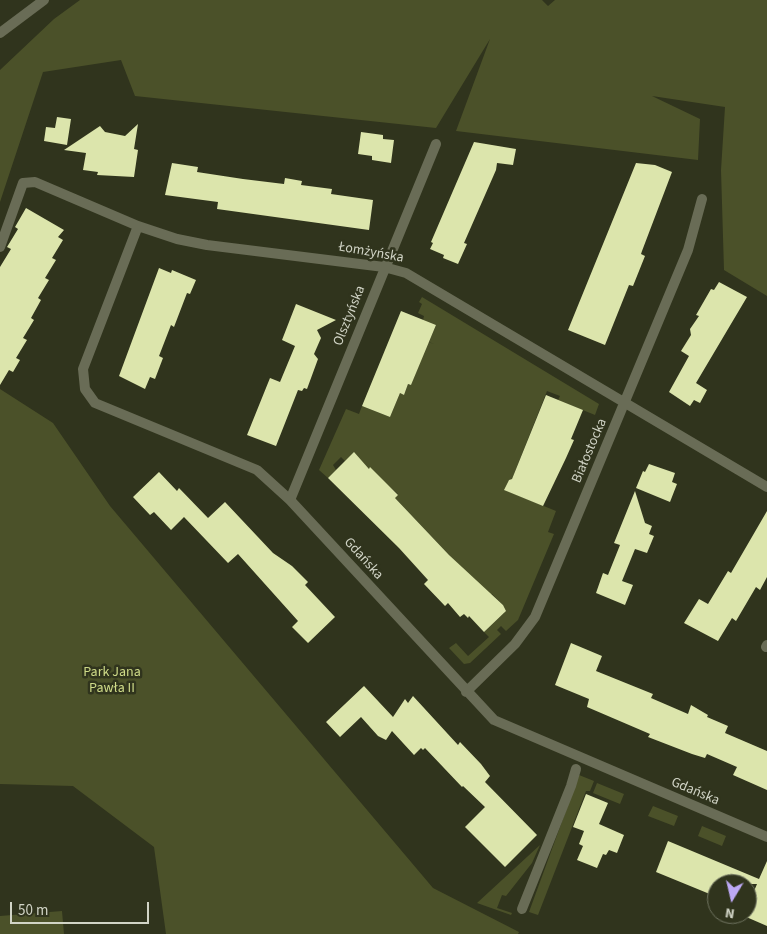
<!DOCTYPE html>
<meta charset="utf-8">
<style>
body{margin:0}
#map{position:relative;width:767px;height:934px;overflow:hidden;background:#30341d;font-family:"Source Sans 3",sans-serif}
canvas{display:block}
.north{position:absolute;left:707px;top:874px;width:50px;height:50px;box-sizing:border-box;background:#30341d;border:1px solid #707461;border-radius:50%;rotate:189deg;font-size:14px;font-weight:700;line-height:20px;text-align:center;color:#d1d4c6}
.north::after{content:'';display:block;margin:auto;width:18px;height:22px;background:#bda9f5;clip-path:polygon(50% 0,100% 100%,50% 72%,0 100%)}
.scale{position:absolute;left:10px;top:902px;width:139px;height:22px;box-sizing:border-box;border:2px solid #d1d4c6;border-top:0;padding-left:6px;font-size:15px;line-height:18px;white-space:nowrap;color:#d1d4c6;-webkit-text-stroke:4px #30341d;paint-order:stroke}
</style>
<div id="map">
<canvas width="767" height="934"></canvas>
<div class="north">N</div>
<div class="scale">50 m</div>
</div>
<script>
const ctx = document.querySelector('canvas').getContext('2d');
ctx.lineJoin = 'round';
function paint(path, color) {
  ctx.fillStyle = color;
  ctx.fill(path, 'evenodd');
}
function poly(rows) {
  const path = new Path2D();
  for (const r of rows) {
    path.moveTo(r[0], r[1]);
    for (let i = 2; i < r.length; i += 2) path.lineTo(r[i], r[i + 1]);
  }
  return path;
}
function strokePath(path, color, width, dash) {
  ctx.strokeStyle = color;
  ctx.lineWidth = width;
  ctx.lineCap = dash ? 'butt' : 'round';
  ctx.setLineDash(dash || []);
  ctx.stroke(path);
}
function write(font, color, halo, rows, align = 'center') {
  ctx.font = font + ' "Source Sans 3",sans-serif';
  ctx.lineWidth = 5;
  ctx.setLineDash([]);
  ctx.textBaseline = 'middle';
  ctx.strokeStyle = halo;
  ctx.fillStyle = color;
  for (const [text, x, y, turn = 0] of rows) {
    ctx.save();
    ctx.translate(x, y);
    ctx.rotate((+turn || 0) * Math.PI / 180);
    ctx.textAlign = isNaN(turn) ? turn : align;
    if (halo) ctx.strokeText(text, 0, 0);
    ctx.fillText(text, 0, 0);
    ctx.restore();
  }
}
const green = poly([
 [80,0,542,0,548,6,555,0,767,0,767,296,724,270,721,170,725,107,652,96,700,119,698,160,456,131,490,39,436,128,135,96,121,60,43,72,0,202,0,70,54,19],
 [422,297,599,404,595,415,558,400,560,396,547,391,512,479,509,480,506,487,507,491,556,511,548,532,554,534,518,620,506,631,501,626,497,630,501,634,470,663,464,664,449,648,456,643,468,656,489,637,484,632,504,613,503,605,492,594,490,595,476,582,449,555,395,498,398,494,369,469,354,453,345,461,341,457,333,465,336,470,328,478,319,470,346,409,359,414,362,406,390,417,400,393,404,395,408,384,411,385,428,342,434,344,429,342,436,325,423,320,424,316,418,313,422,304,419,302],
 [0,389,53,423,110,506,433,888,519,932,518,934,166,934,154,847,73,786,0,784],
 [579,775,594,781,590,791,586,791,538,915,529,912],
 [597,783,624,794,620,804,593,793],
 [653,806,678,816,674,826,648,816],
 [702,826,726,836,722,846,698,836],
 [540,845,532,863,506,896,502,895,497,908,512,913,511,915,477,903],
 [62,911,64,934,0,934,0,916]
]);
const building = poly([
 [57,117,71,119,67,145,44,141,46,127,55,128],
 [138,124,134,149,138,150,134,177,97,175,98,172,83,170,86,153,64,150,100,126,105,132,125,136],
 [361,132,383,135,383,139,394,140,391,163,372,160,372,156,358,154],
 [474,142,516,149,513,165,497,163,496,170,464,243,467,244,458,264,443,258,444,255,430,249,433,243,431,242],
 [172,163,198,167,197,172,243,179,284,184,285,178,302,181,301,185,332,189,331,194,373,200,369,230,217,209,218,202,165,195],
 [636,163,655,165,672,172,642,251,641,254,645,256,633,286,629,285,605,345,568,330],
 [26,208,64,230,58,237,63,240,52,258,56,260,45,278,49,280,38,298,41,300,31,318,34,320,23,338,27,340,16,358,20,360,13,372,9,370,0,385,0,267,11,249,7,247,18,229,15,227],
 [159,268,171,273,172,270,196,280,190,294,187,293,174,327,171,325,159,356,163,358,155,379,150,377,145,389,119,376],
 [719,282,747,297,696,383,707,390,700,403,694,400,690,406,669,392,689,356,681,351,691,335,690,329,699,316,696,315,711,289,714,290],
 [296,304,336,320,317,330,321,338,314,354,318,359,307,389,304,388,302,391,298,390,276,446,247,435,270,378,280,382,295,346,282,340],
 [401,311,436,325,411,385,408,384,404,395,400,393,390,417,362,406],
 [546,395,583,410,571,439,574,440,566,458,543,506,504,490,509,480,512,479],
 [354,452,369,469,370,467,398,495,395,498,449,555,503,605,506,611,484,632,469,616,468,618,464,614,460,617,448,603,445,606,424,584,428,580,399,548,328,478],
 [649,464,675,473,672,482,677,484,670,502,636,488,643,471,645,472],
 [159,472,177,491,179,488,208,518,225,502,273,553,292,566,308,582,305,585,335,617,308,643,292,627,298,621,238,554,228,563,184,517,171,530,154,512,150,515,133,497],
 [635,491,645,523,652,526,649,534,654,536,647,553,635,549,622,581,633,585,625,605,596,593,603,573,608,575,620,545,614,543],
 [767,511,767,577,760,590,756,587,736,621,732,618,718,641,684,623,699,599,708,604,728,571,731,573],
 [571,643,602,656,596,671,653,694,651,698,688,714,691,705,708,715,707,717,728,726,725,733,767,751,767,790,733,775,737,767,707,754,705,758,692,754,648,737,650,734,587,707,589,699,555,685],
 [364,686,393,717,405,699,408,703,413,696,458,745,460,742,481,764,490,776,485,782,537,835,505,867,465,827,485,807,463,786,462,787,425,748,423,750,421,748,414,755,392,731,386,740,378,736,361,717,340,737,326,722],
 [586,794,608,803,599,824,624,835,617,853,609,850,606,855,603,854,597,868,577,860,583,846,579,844,584,831,573,827],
 [668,841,759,879,767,861,767,926,744,916,747,914,747,908,757,884,717,884,717,897,656,872]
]);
const service = poly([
 [522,909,571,786,576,769]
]);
const minor = poly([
 [0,33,44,0],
 [138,226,83,369,85,389,95,403,257,470,290,500,494,720,767,837],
 [0,247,23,183,35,182,138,226,177,239,207,245,384,267,406,273,767,487],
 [290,500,436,144],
 [766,647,767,645],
 [466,692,515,644,535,617,688,250,702,199]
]);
const streetNames = [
 ["Łomżyńska",371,253,10],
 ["Olsztyńska",350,316,-68],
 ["Białostocka",590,451,-67],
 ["Gdańska",363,559,48],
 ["Gdańska",695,792,23]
];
const parkNames = [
 ["Park Jana",112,673],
 ["Pawła II",112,689]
];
paint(green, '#4b5129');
paint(building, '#dce5ac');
strokePath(service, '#696c56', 10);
strokePath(minor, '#696c56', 10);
write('14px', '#d1d4c6', '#30341d', streetNames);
write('14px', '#ceda88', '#30341d', parkNames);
</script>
